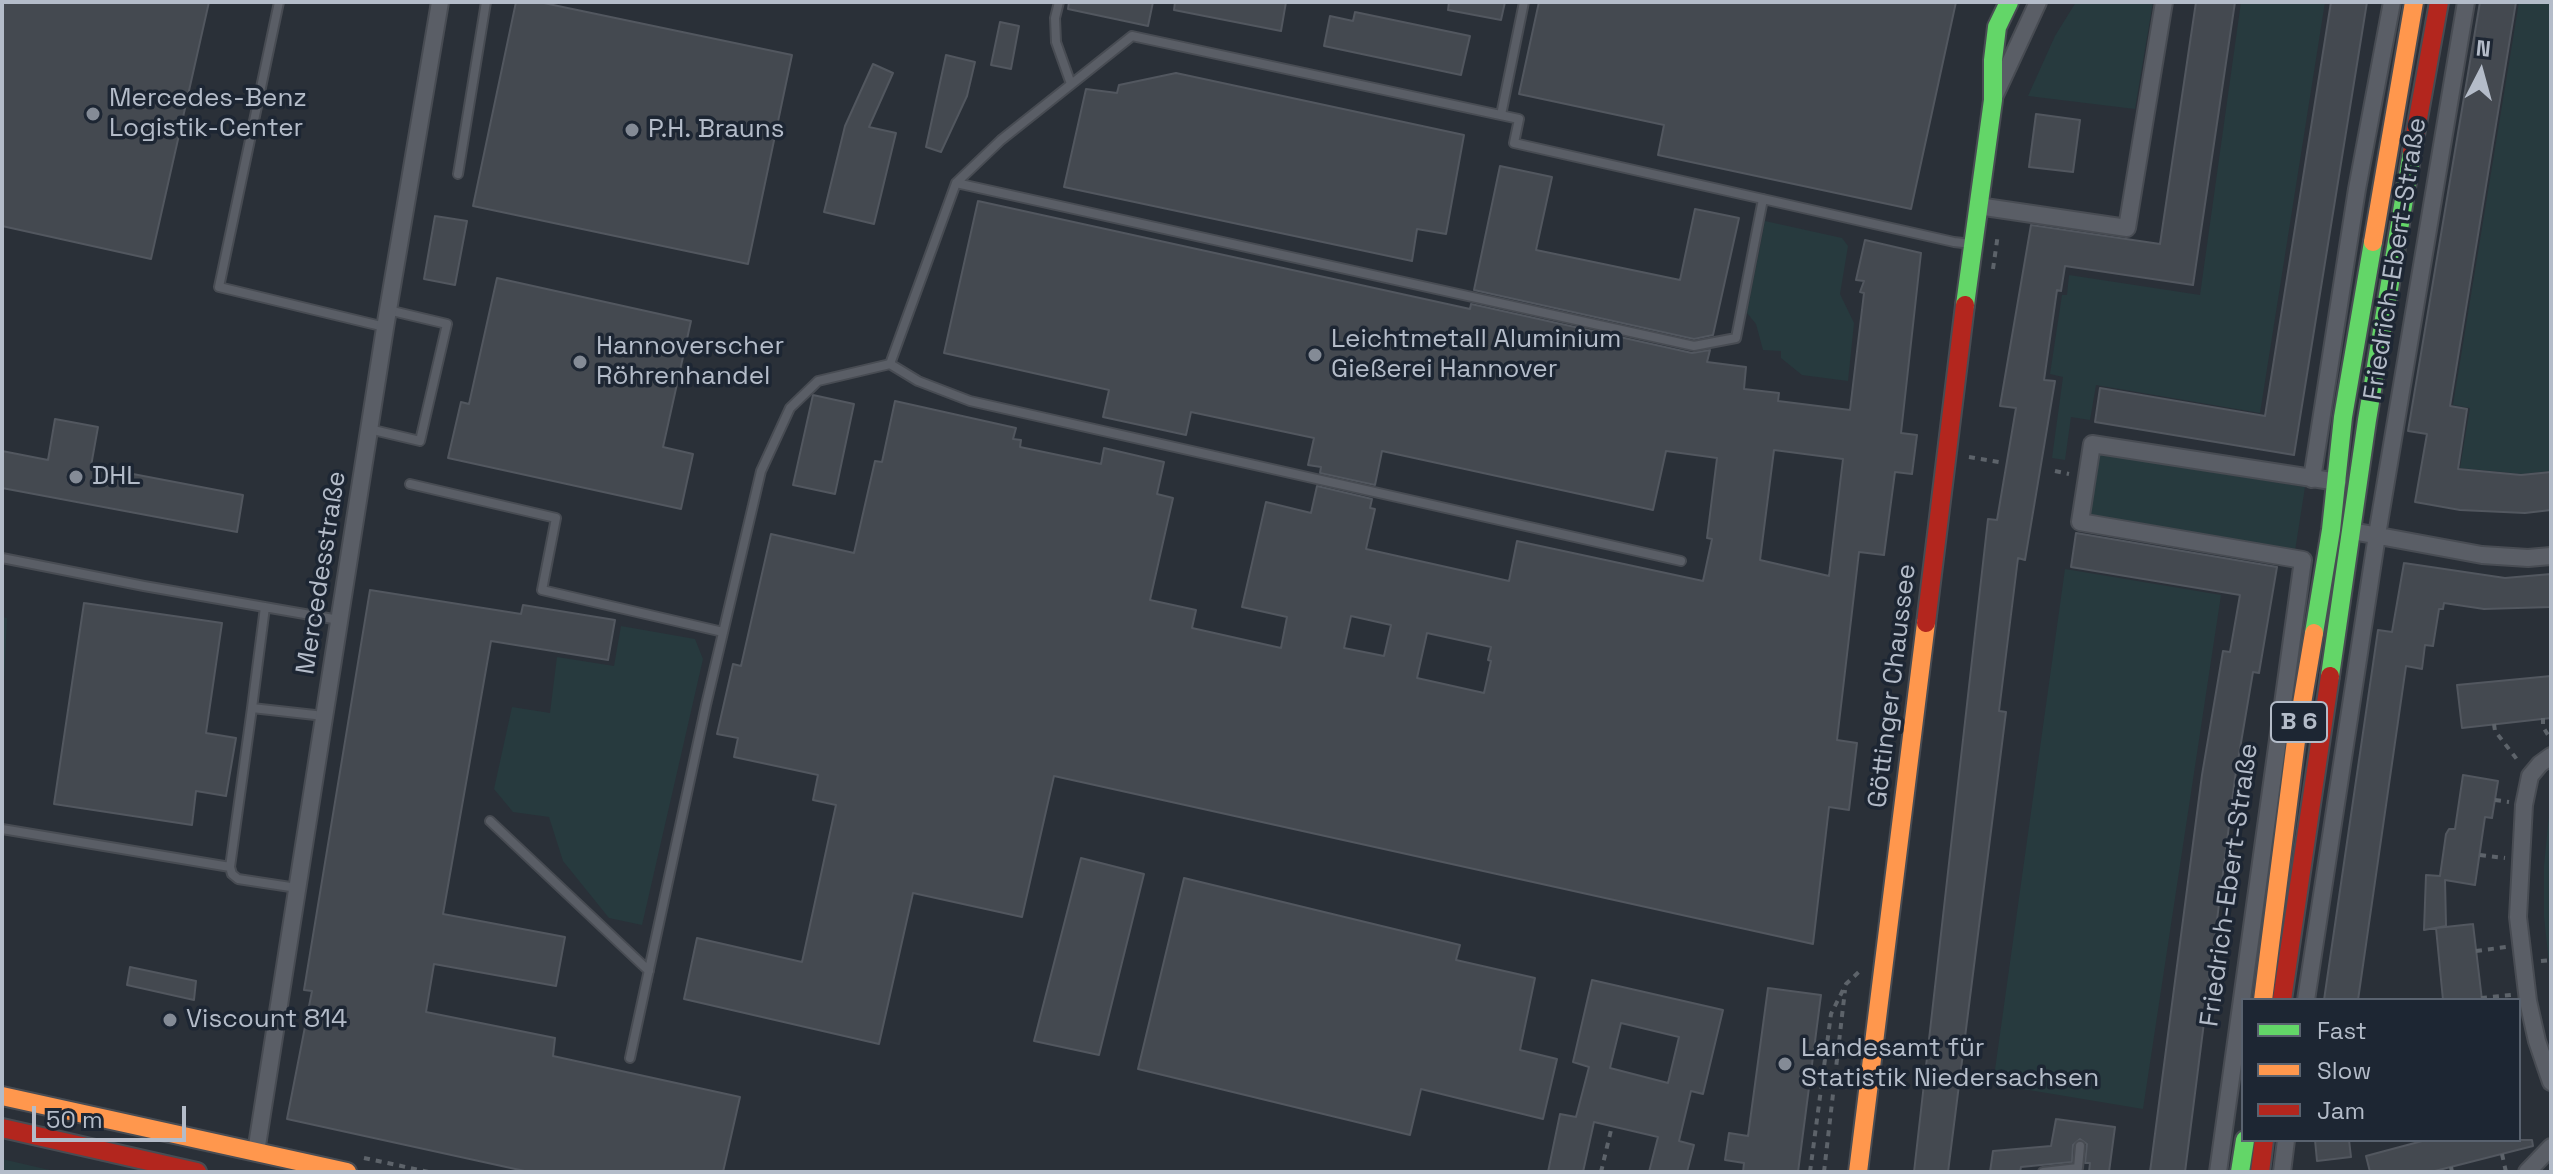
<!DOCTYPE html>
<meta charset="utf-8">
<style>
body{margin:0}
#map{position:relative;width:2553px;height:1174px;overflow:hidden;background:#2a3038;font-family:"Space Grotesk",sans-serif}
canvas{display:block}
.frame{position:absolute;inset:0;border:4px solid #b4bcc9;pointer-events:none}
.legend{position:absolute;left:2241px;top:998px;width:280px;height:144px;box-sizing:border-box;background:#1d2633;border:2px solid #59626f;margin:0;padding:10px 14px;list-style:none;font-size:24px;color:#b4bcc9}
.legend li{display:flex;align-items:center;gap:16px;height:40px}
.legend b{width:40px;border:2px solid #59626f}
.north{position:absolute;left:2441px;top:32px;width:80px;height:80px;-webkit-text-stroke:6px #1d2633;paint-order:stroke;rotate:6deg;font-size:22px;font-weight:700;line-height:32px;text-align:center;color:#b4bcc9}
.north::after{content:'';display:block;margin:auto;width:28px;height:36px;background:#b4bcc9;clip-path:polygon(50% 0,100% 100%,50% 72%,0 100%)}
.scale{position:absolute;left:32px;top:1106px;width:154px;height:36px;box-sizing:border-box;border:4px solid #b4bcc9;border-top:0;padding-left:10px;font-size:24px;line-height:28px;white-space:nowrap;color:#b4bcc9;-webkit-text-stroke:6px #1d2633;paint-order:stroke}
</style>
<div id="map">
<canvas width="2553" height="1174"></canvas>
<div class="frame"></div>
<ul class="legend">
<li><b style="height:10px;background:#63d668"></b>Fast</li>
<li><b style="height:10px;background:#ff974d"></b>Slow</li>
<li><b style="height:10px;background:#b3261e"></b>Jam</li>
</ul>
<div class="north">N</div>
<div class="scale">50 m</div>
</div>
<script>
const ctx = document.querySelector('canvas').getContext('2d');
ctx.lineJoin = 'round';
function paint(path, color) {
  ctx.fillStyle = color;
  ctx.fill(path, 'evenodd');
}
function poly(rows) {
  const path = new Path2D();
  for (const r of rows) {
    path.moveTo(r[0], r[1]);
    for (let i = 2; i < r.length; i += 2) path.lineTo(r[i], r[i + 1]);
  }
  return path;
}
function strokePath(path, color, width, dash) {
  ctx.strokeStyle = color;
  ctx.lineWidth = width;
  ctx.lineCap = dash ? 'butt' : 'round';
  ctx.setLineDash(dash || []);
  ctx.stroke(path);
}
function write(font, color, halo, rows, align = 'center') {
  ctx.font = font + ' "Space Grotesk",sans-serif';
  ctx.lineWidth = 7;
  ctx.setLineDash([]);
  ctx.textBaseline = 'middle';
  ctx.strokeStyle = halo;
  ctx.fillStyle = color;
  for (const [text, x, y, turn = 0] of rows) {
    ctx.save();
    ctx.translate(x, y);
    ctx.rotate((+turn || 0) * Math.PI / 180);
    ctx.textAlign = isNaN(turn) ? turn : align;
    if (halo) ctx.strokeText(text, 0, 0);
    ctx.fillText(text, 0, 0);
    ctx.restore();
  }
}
const green = poly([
 [2076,2,2153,2,2135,109,2028,96,2055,36],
 [2241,2,2325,2,2260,413,2096,385,2090,420,2071,417,2065,460,2052,458,2063,377,2050,374,2062,295,2067,295,2069,275,2200,295],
 [2519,2,2551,2,2551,471,2522,474,2460,468,2470,408,2453,405],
 [1765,221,1842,238,1848,246,1840,294,1854,323,1848,381,1802,375,1781,358,1781,351,1763,350,1756,324,1747,313],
 [2098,454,2305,487,2295,551,2089,518],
 [2065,569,2221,595,2143,1109,1993,1084],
 [2,617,7,618,4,681,2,687],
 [621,626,695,639,703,659,642,925,609,918,563,861,549,817,513,812,494,789,512,707,550,713,557,657,614,666],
 [2551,795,2551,982,2544,917,2544,866],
 [2,1159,58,1172,2,1172]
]);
const building = poly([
 [2,2,209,2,151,259,2,226,2,2],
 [516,2,539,2,792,55,748,264,473,206,516,2],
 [1069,2,1153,2,1148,26,1068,9,1069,2],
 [1175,2,1286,2,1281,31,1174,10,1175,2],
 [1449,2,1505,2,1501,20,1448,10,1449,2],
 [1539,2,1956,2,1911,209,1658,155,1664,125,1519,94,1539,2],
 [2196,2,2235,2,2193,285,2065,266,2061,291,2057,290,2044,380,2055,381,2025,560,2018,558,1999,711,2006,712,1948,1172,1914,1172,1988,519,1997,520,2016,408,2000,406,2031,225,2160,244,2196,2],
 [2331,2,2367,2,2294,455,2095,422,2100,388,2265,416,2331,2],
 [2480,2,2516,2,2450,406,2467,409,2458,469,2521,475,2551,472,2551,510,2525,513,2460,510,2415,502,2427,434,2408,431,2480,2],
 [1355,12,1470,36,1461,75,1324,46,1330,16,1353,21,1355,12],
 [1000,22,1019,26,1011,69,991,65,1000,22],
 [946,55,975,62,967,96,941,152,926,147,946,55],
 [873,64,893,73,869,127,896,133,874,224,824,212,845,126,873,64],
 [1176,73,1464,135,1446,234,1417,229,1412,261,1064,187,1086,89,1117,93,1119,85,1176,73],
 [2036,114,2080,120,2073,172,2029,167,2036,114],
 [1500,166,1552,177,1536,250,1680,280,1695,209,1739,218,1713,335,1694,339,1474,290,1500,166],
 [978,201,1470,309,1471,304,1692,353,1710,350,1707,362,1746,367,1744,389,1779,393,1778,401,1850,410,1864,293,1860,292,1864,281,1856,280,1865,240,1921,253,1901,433,1917,435,1912,474,1895,472,1884,555,1859,552,1837,740,1857,743,1849,810,1829,807,1813,944,1054,776,1022,917,913,893,879,1044,684,999,697,938,802,962,836,805,813,800,818,775,734,757,738,738,717,734,733,664,741,666,771,534,854,553,875,461,882,462,895,401,1016,428,1013,439,1021,440,1020,447,1101,464,1104,448,1164,462,1157,494,1173,498,1150,600,1196,610,1192,628,1281,648,1287,617,1242,607,1266,502,1311,513,1317,486,1372,499,1370,508,1375,509,1366,549,1509,581,1517,541,1703,581,1712,539,1707,538,1717,458,1666,451,1653,510,1382,451,1375,485,1320,473,1321,467,1308,465,1314,438,1191,412,1186,435,1103,417,1109,390,944,353,978,201],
 [1774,450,1843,459,1829,576,1760,560,1774,450],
 [1351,616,1391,625,1384,656,1344,648,1351,616],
 [1427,633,1491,647,1488,660,1491,661,1484,693,1417,678,1427,633],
 [435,216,467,221,455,285,424,279,435,216],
 [497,278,691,321,663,447,693,454,681,509,448,458,461,402,469,404,497,278],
 [813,395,854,404,835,494,793,485,813,395],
 [55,419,98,427,91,466,243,495,237,532,2,488,2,451,48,460,55,419],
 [2076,533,2277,567,2259,673,2253,672,2235,778,2185,1172,2150,1172,2202,775,2223,651,2230,652,2240,595,2071,567,2076,533],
 [2404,563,2505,578,2551,574,2551,607,2484,609,2444,603,2443,609,2439,609,2433,646,2425,645,2422,669,2406,666,2358,1000,2324,1000,2378,630,2392,632,2404,563],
 [370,590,521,614,523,605,615,620,608,660,491,641,443,914,565,937,556,986,434,964,426,1012,555,1038,553,1056,740,1097,723,1172,529,1172,287,1119,312,991,304,990,370,590],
 [84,603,222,623,206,733,236,738,226,796,196,791,192,825,54,804,84,603],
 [2551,676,2551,718,2462,728,2457,685,2551,676],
 [2463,775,2498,781,2492,818,2485,817,2475,885,2445,880,2446,926,2424,930,2426,875,2440,876,2446,834,2449,829,2455,829,2463,775],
 [1081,858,1144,874,1099,1055,1034,1041,1081,858],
 [1184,878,1460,945,1456,960,1535,978,1520,1050,1557,1059,1543,1119,1421,1089,1410,1135,1138,1069,1184,878],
 [2473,924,2482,1000,2443,1000,2436,928,2473,924],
 [130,967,196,981,194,1000,127,985,130,967],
 [1592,980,1723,1010,1703,1094,1691,1091,1679,1141,1694,1145,1687,1172,1649,1172,1658,1137,1594,1122,1583,1172,1548,1172,1560,1114,1576,1117,1589,1067,1573,1062,1592,980],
 [1621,1023,1679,1037,1668,1083,1610,1068,1621,1023],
 [1768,988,1821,995,1798,1172,1743,1172,1744,1163,1725,1160,1729,1133,1748,1136,1768,988],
 [2056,1119,2115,1127,2109,1172,2089,1172,2090,1163,2085,1163,2087,1144,2080,1139,2073,1145,2072,1162,2021,1167,2020,1172,1990,1172,1993,1151,2051,1146,2056,1119],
 [2315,1140,2349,1140,2351,1157,2317,1161,2315,1140],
 [2426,1140,2532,1140,2533,1146,2431,1172,2370,1172,2366,1156,2426,1140]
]);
const path = poly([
 [1993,269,1998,234],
 [1969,457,1999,462],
 [2055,471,2069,474],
 [2543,718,2543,727,2550,738],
 [2494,724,2495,731,2519,762],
 [2495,800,2509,802],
 [2480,855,2505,858],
 [2476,951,2506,947],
 [2541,961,2551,960],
 [2481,998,2511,995],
 [2502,1154,2506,1172],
 [364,1158,429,1172],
 [2451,1167,2452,1172],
 [1601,1172,1612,1126],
 [1810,1172,1831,1014,1846,984,1862,969],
 [1824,1172,1845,990]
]);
const lane = poly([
 [279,2,219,287,385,327],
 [1059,2,1055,18,1056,42,1071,84],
 [1501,115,1524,2],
 [458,174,486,2],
 [956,183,1694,346,1736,338,1763,199],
 [890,364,918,381,970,401,1681,561],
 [369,429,420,441,447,324,388,310],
 [410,484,556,518,542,590,723,632],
 [2,558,144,586,339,620],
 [252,708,265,607],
 [490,821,649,971],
 [2,829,230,867],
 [297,888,238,879,232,874,230,867,252,708,324,716],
 [630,1058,706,705,761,471,790,408,818,381,890,364,956,183,1001,140,1132,36,1519,119,1514,143,1954,242,1972,244],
 [2043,1172,2078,1168,2080,1146]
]);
const street = poly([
 [1995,95,2038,2],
 [1978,206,2127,228,2164,2],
 [2312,479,2357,189,2392,2],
 [2352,531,2482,555,2528,558,2551,556],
 [2551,756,2540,764,2530,776,2524,805,2518,917,2528,1001,2537,1041,2551,1082],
 [2306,1000,2377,535,2466,2],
 [256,1152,385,328,440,2],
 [2218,1172,2303,560,2080,522,2092,444,2338,482],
 [2282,1172,2286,1140],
 [2527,1172,2551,1147]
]);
const fast = poly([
 [1965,305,1993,100,1993,60,1997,27,2009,2],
 [2314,633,2331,530,2343,417,2373,242],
 [2330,676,2367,420,2412,152],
 [2240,1172,2245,1140]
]);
const slow = poly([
 [2373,242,2414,2],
 [2263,1000,2297,733,2314,633],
 [2,1096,347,1172],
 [1858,1172,1926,623]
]);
const jam = poly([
 [2412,152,2439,2],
 [1926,623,1965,305],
 [2282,1000,2330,676],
 [2,1128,197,1172],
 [2260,1172,2264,1140]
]);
const markers = [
 [93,114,8,"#848b96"],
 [632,130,8,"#848b96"],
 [1315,355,8,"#848b96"],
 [580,362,8,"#848b96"],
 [76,477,8,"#848b96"],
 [170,1020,8,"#848b96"],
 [1785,1064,8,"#848b96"]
];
const shields = [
 [2299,722,56]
];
const shieldNames = [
 ["B 6",2299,722]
];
const poiNames = [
 ["Mercedes-Benz",109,99],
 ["Logistik-Center",109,129],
 ["P.H. Brauns",648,130],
 ["Leichtmetall Aluminium",1331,340],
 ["Gießerei Hannover",1331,370],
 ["Hannoverscher",596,347],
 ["Röhrenhandel",596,377],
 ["DHL",92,477],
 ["Viscount 814",186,1020],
 ["Landesamt für",1801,1049],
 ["Statistik Niedersachsen",1801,1079]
];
const streetNames = [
 ["Friedrich-Ebert-Straße",2396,259,-81],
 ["Mercedesstraße",322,573,-81],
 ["Göttinger Chaussee",1893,686,-83],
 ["Friedrich-Ebert-Straße",2230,885,-82]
];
paint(green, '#273a3e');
paint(building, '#444950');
strokePath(building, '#52575f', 2);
strokePath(lane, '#484c53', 12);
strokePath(street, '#484c53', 20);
strokePath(fast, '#484c53', 22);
strokePath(slow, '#484c53', 22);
strokePath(jam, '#484c53', 22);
strokePath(path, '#5d636a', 4, [6, 6]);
strokePath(lane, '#5a5e66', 8);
strokePath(street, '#5a5e66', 16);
strokePath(fast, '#63d668', 18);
strokePath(slow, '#ff974d', 18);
strokePath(jam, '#b3261e', 18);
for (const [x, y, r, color] of markers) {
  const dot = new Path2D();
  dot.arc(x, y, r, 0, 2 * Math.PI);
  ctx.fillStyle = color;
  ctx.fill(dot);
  strokePath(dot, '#1d2633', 3);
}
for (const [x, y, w] of shields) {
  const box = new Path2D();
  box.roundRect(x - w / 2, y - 20, w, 40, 6);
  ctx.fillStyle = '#1d2633';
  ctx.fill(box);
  strokePath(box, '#b4bcc9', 2);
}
write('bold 24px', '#b4bcc9', null, shieldNames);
write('26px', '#b4bcc9', '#1d2633', poiNames, 'left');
write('26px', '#b4bcc9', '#1d2633', streetNames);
</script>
